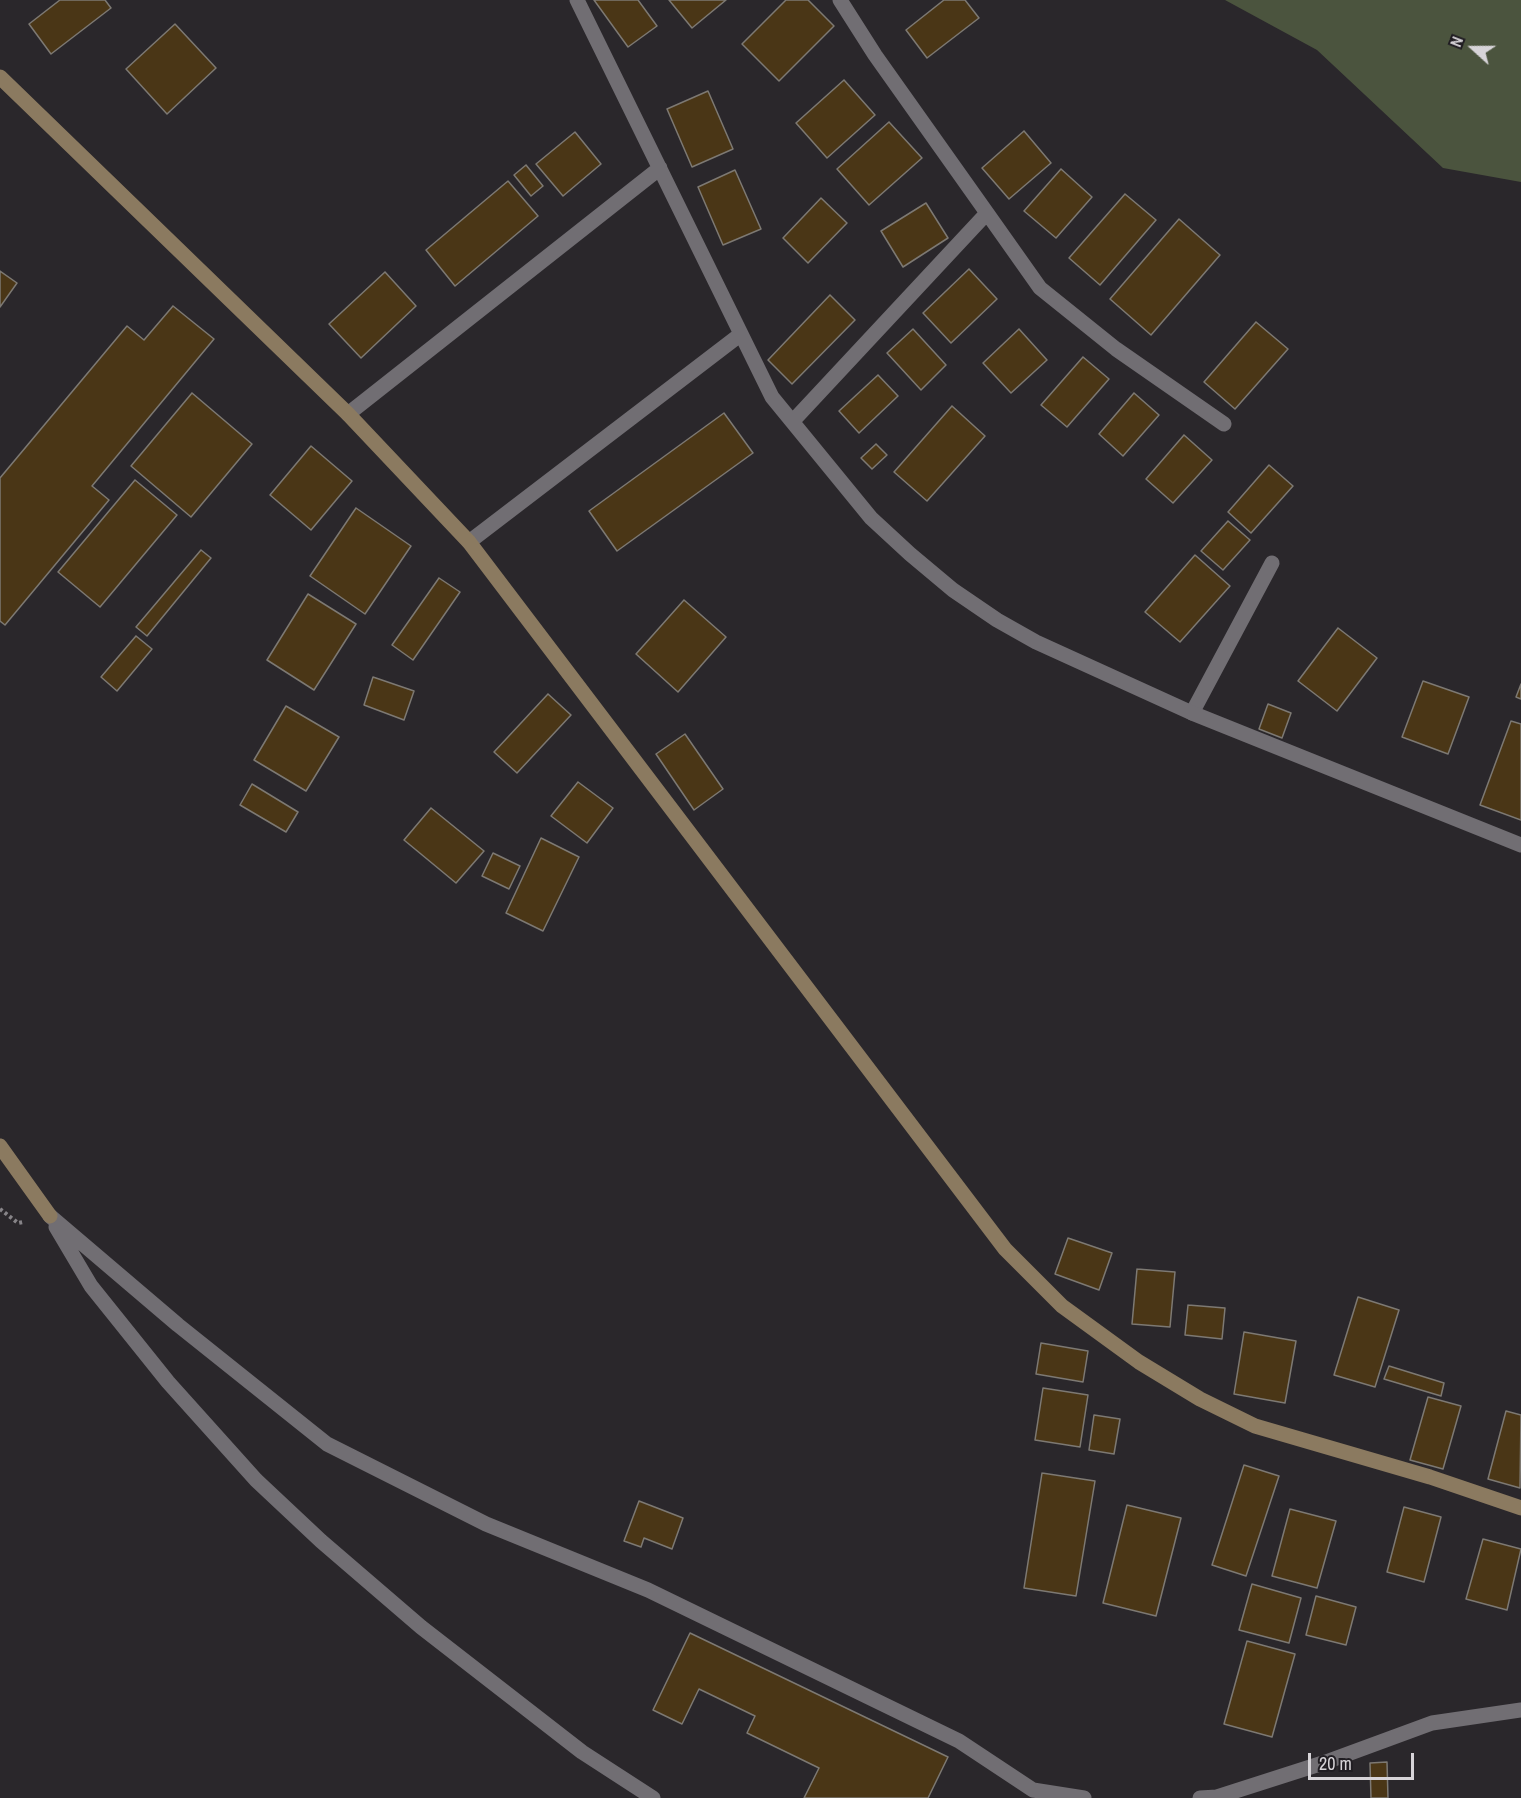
<!DOCTYPE html>
<style>
body{margin:0}
#map{position:relative;width:1521px;height:1798px;overflow:hidden;background:#2a272b;font-family:"Archivo Narrow",sans-serif}
canvas{display:block}
.north{position:absolute;left:1443px;top:18px;width:60px;height:60px;-webkit-text-stroke:4px #201d22;paint-order:stroke;rotate:291deg;font-size:16px;font-weight:700;line-height:24px;text-align:center;color:#d7d4d8}
.north::after{content:'';display:block;margin:auto;width:21px;height:27px;background:#d7d4d8;clip-path:polygon(50% 0,100% 100%,50% 72%,0 100%)}
.scale{position:absolute;left:1308px;top:1753px;width:106px;height:27px;box-sizing:border-box;border:3px solid #d7d4d8;border-top:0;padding-left:8px;font-size:18px;line-height:21px;white-space:nowrap;color:#d7d4d8;-webkit-text-stroke:4px #201d22;paint-order:stroke}
</style>
<div id="map">
<canvas width="1521" height="1798"></canvas>
<div class="north">N</div>
<div class="scale">20 m</div>
</div>
<script>
const ctx = document.querySelector('canvas').getContext('2d');
ctx.lineJoin = 'round';
function paint(path, color) {
  ctx.fillStyle = color;
  ctx.fill(path, 'evenodd');
}
function poly(rows) {
  const path = new Path2D();
  for (const r of rows) {
    path.moveTo(r[0], r[1]);
    for (let i = 2; i < r.length; i += 2) path.lineTo(r[i], r[i + 1]);
  }
  return path;
}
function strokePath(path, color, width, dash) {
  ctx.strokeStyle = color;
  ctx.lineWidth = width;
  ctx.lineCap = dash ? 'butt' : 'round';
  ctx.setLineDash(dash || []);
  ctx.stroke(path);
}
const green = poly([
 [1225,0,1521,0,1521,182,1443,168,1317,50]
]);
const building = poly([
 [60,0,105,0,111,8,51,54,29,24,60,0],
 [594,0,638,0,657,26,628,47,594,0],
 [669,0,726,0,692,28,669,0],
 [786,0,808,0,834,26,779,81,742,44,786,0],
 [944,0,965,0,979,18,927,58,906,30,944,0],
 [175,24,216,68,167,114,126,69,175,24],
 [844,80,875,115,827,158,796,123,844,80],
 [708,91,733,149,692,167,667,109,708,91],
 [889,122,922,158,869,205,837,169,889,122],
 [1024,131,1051,163,1009,199,982,168,1024,131],
 [575,132,601,164,563,196,536,164,575,132],
 [526,165,543,186,531,196,514,175,526,165],
 [1061,169,1092,197,1056,238,1024,211,1061,169],
 [735,170,761,229,723,245,698,187,735,170],
 [508,181,538,216,455,286,426,250,508,181],
 [1125,194,1156,220,1100,285,1069,258,1125,194],
 [821,198,847,223,808,263,783,238,821,198],
 [926,203,948,238,903,267,881,231,926,203],
 [1179,219,1220,255,1151,335,1110,299,1179,219],
 [969,269,997,299,951,343,923,313,969,269],
 [0,271,17,283,0,307,0,271],
 [385,272,416,306,361,358,329,324,385,272],
 [830,295,855,320,792,384,768,360,830,295],
 [173,306,214,339,92,486,109,500,5,625,0,621,0,478,127,326,144,340,173,306],
 [1256,322,1288,349,1235,409,1204,382,1256,322],
 [913,329,946,365,921,390,887,353,913,329],
 [1019,329,1047,360,1011,393,983,363,1019,329],
 [1083,357,1109,379,1067,427,1041,405,1083,357],
 [878,375,898,396,859,433,839,411,878,375],
 [192,393,252,444,191,517,131,466,192,393],
 [1134,393,1159,415,1123,456,1099,434,1134,393],
 [952,406,985,436,927,501,894,472,952,406],
 [724,413,753,453,617,551,589,511,724,413],
 [1184,435,1212,460,1173,503,1146,479,1184,435],
 [876,444,887,455,872,469,861,458,876,444],
 [311,446,352,481,311,530,270,495,311,446],
 [1269,465,1293,486,1251,533,1228,512,1269,465],
 [135,480,177,515,100,607,58,572,135,480],
 [356,508,411,546,365,614,310,576,356,508],
 [1228,521,1250,540,1223,570,1201,551,1228,521],
 [201,550,211,558,147,636,136,627,201,550],
 [1195,555,1230,586,1180,642,1145,612,1195,555],
 [439,578,460,592,413,660,392,645,439,578],
 [308,594,356,624,314,690,267,660,308,594],
 [684,600,726,637,678,692,636,654,684,600],
 [1338,628,1377,658,1337,711,1298,681,1338,628],
 [136,636,152,649,117,691,101,677,136,636],
 [373,677,414,691,404,720,364,705,373,677],
 [1423,681,1469,697,1448,754,1402,737,1423,681],
 [1521,684,1521,699,1516,697,1521,684],
 [548,694,571,715,517,773,494,752,548,694],
 [1268,704,1291,713,1282,738,1259,729,1268,704],
 [286,706,339,737,306,791,254,760,286,706],
 [1511,721,1521,724,1521,820,1480,805,1511,721],
 [685,734,723,789,694,810,656,754,685,734],
 [578,782,613,808,587,843,551,816,578,782],
 [252,784,298,812,286,832,240,805,252,784],
 [431,808,484,851,456,883,404,840,431,808],
 [541,838,579,857,543,931,506,913,541,838],
 [493,853,520,866,509,889,482,876,493,853],
 [1068,1238,1112,1253,1099,1290,1055,1274,1068,1238],
 [1137,1269,1175,1272,1170,1327,1132,1324,1137,1269],
 [1358,1297,1399,1310,1375,1387,1334,1375,1358,1297],
 [1188,1305,1225,1308,1222,1339,1185,1335,1188,1305],
 [1244,1332,1296,1341,1285,1403,1234,1394,1244,1332],
 [1041,1343,1088,1351,1083,1382,1036,1374,1041,1343],
 [1389,1366,1444,1383,1441,1396,1384,1379,1389,1366],
 [1043,1388,1088,1395,1080,1447,1035,1440,1043,1388],
 [1428,1397,1461,1406,1443,1469,1410,1460,1428,1397],
 [1506,1411,1521,1415,1520,1488,1488,1479,1506,1411],
 [1094,1415,1120,1419,1114,1454,1089,1450,1094,1415],
 [1244,1465,1279,1476,1246,1576,1212,1565,1244,1465],
 [1042,1473,1095,1481,1076,1596,1024,1588,1042,1473],
 [639,1501,683,1518,672,1549,644,1538,641,1547,624,1541,639,1501],
 [1127,1505,1181,1518,1156,1616,1103,1603,1127,1505],
 [1404,1507,1441,1517,1424,1582,1387,1572,1404,1507],
 [1290,1509,1336,1521,1317,1588,1272,1576,1290,1509],
 [1483,1539,1521,1549,1507,1610,1466,1599,1483,1539],
 [1252,1584,1301,1598,1289,1643,1239,1630,1252,1584],
 [1316,1596,1356,1607,1346,1645,1306,1635,1316,1596],
 [690,1633,948,1757,928,1798,804,1798,819,1768,747,1733,755,1716,699,1689,682,1724,653,1710,690,1633],
 [1247,1641,1295,1654,1272,1737,1224,1724,1247,1641],
 [1387,1762,1388,1798,1371,1798,1370,1763,1387,1762]
]);
const path = poly([
 [0,1209,18,1223,23,1222]
]);
const lane = poly([
 [1192,713,1272,563]
]);
const street = poly([
 [577,0,772,397,871,518,910,554,953,590,997,620,1036,642,1192,713,1521,845],
 [987,213,1040,288,1116,349,1224,424],
 [348,414,660,168],
 [793,421,987,213,875,55,840,0],
 [469,542,741,334],
 [50,1216,178,1325,327,1444,486,1524,648,1590,959,1741,1033,1790,1084,1798],
 [56,1227,91,1286,168,1382,256,1480,321,1541,421,1627,582,1752,653,1798],
 [1200,1798,1217,1797,1326,1762,1432,1723,1521,1710]
]);
const secondary = poly([
 [0,77,348,414,469,542,1005,1249,1062,1306,1139,1362,1200,1399,1255,1426,1430,1477,1521,1508],
 [0,1146,50,1216]
]);
paint(green, '#4b543e');
paint(building, '#4a3616');
strokePath(building, '#7d7973', 1.5);
strokePath(path, '#878488', 4, [3, 3]);
strokePath(lane, '#716e73', 15);
strokePath(street, '#716e73', 15);
strokePath(secondary, '#8b7a60', 15);
</script>
